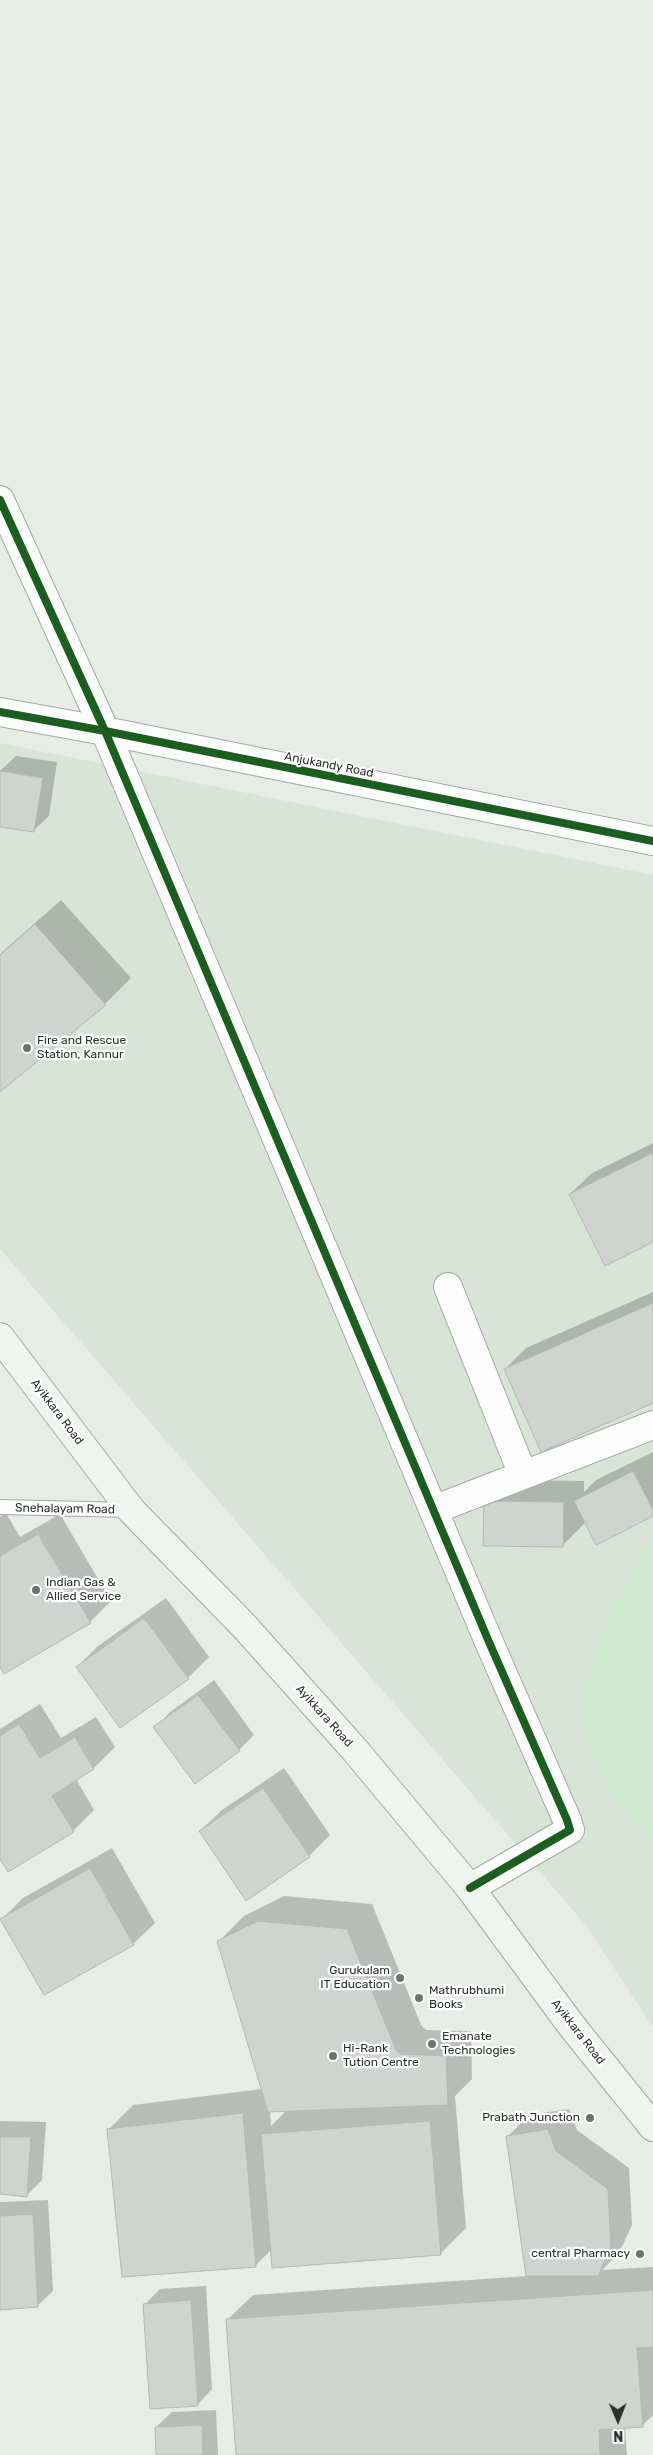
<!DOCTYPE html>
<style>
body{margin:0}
#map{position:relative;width:653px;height:2455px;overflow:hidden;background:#e7ece7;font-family:Rubik,sans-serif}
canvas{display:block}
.north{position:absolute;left:593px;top:2395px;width:50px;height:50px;-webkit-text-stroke:4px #fff;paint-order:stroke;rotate:179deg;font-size:14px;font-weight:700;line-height:20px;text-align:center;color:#2d312c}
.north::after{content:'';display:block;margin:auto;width:18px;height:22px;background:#2d312c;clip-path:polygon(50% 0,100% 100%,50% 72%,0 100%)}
</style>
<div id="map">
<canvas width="653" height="2455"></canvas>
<div class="north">N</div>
</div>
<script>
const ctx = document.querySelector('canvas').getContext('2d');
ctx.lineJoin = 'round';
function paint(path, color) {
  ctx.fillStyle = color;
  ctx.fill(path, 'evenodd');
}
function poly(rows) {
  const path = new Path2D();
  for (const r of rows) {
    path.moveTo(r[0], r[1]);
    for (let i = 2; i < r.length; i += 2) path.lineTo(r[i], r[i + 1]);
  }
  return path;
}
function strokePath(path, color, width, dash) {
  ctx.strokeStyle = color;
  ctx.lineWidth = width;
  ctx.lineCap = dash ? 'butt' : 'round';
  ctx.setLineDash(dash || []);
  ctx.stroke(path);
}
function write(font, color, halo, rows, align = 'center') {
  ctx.font = font + ' Rubik,sans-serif';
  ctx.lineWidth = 4.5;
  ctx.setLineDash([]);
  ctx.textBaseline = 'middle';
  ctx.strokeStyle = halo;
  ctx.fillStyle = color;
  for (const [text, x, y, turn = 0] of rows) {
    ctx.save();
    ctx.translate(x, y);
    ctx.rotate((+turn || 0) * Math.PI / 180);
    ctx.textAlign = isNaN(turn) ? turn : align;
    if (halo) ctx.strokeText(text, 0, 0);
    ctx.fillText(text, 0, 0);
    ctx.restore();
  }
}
const built = poly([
 [0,743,653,875,653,2027,585,1924,0,1249]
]);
const green = poly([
 [653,1544,653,1841,629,1815,604,1778,587,1737,586,1684,607,1619,645,1551]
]);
const shadow = poly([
 [16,756,57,762,49,816,33,831,0,826,0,771],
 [61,900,131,978,105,1004,0,1090,0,954],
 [653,1143,653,1240,570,1194,592,1173],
 [653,1292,653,1401,505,1369,526,1348],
 [653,1452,653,1515,584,1519,584,1524,563,1545,485,1502,506,1480,584,1481,584,1492,596,1480],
 [6,1513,20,1537,60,1514,111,1601,90,1622,0,1664,0,1517],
 [166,1598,209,1657,188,1678,77,1667,98,1646],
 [214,1680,254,1735,239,1750,155,1728,170,1712],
 [40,1704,61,1738,96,1717,115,1747,94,1768,76,1779,94,1810,73,1831,0,1856,0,1729],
 [284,1768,330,1835,309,1856,200,1831,222,1810],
 [112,1848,155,1923,133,1944,44,1994,2,1919,23,1898],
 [284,1896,372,1904,421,2025,426,2030,471,2031,472,2079,455,2096,466,2228,441,2253,272,2249,255,2266,108,2130,133,2105,262,2089,218,1942,244,1916],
 [287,2110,271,2126,270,2111],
 [569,2109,577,2130,629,2168,632,2225,619,2253,602,2270,653,2267,653,2415,642,2426,625,2427,627,2455,237,2455,227,2320,253,2295,527,2276,508,2136,529,2115],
 [0,2121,46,2122,42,2180,27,2195,0,2193],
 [48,2200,53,2291,37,2306,0,2308,0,2202],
 [206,2286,212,2389,197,2405,145,2304,160,2289],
 [216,2410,218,2455,157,2455,156,2427,172,2412]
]);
const building = poly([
 [0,771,43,778,34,832,0,827,0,771],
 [35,924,106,1005,0,1092,0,955,35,924],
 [653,1153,653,1242,605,1266,569,1194,653,1153],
 [653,1303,653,1403,541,1452,504,1369,653,1303],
 [633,1471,653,1510,653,1516,596,1545,574,1501,633,1471],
 [484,1501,564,1502,563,1547,483,1546,484,1501],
 [38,1534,91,1623,4,1674,0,1667,0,1556,38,1534],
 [144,1618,189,1679,120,1728,76,1667,144,1618],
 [198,1695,240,1751,195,1784,153,1727,198,1695],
 [19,1724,40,1758,75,1737,94,1769,52,1796,74,1832,8,1872,0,1859,0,1736,19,1724],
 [263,1788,310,1857,246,1901,199,1831,263,1788],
 [90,1868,134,1945,44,1995,0,1919,90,1868],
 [258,1921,347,1929,396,2050,401,2054,446,2056,448,2105,268,2112,217,1941,258,1921],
 [243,2113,256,2267,122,2277,107,2129,243,2113],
 [430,2121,441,2255,272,2268,261,2134,430,2121],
 [548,2129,556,2151,608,2189,611,2247,598,2276,526,2276,506,2136,548,2129],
 [0,2137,31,2137,27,2197,0,2194,0,2137],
 [33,2214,38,2307,0,2310,0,2216,33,2214],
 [653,2290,653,2347,637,2348,643,2427,599,2430,600,2455,236,2455,226,2319,653,2290],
 [191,2300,198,2406,150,2409,143,2304,191,2300],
 [202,2425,203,2455,156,2455,155,2427,202,2425]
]);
const service = poly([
 [0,1507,131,1510]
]);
const minor = poly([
 [0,500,105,731,489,1642,567,1820,570,1830,470,1888],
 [448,1287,523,1475],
 [433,1510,653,1425]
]);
const tertiary = poly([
 [0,712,105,731,653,841]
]);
const secondary = poly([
 [0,1337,131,1510,245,1627,354,1749,470,1888,571,2025,653,2127]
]);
const cycleway = poly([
 [0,500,105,731,489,1642,567,1820,570,1830,470,1888],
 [0,712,105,731,653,841]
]);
const markers = [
 [27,1048,5,"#6e726d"],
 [36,1590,5,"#6e726d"],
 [400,1978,5,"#6e726d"],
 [419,1998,5,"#6e726d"],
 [432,2044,5,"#6e726d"],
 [333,2056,5,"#6e726d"],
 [590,2118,5,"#6e726d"],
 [640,2254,5,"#6e726d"]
];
const streetNames = [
 ["Anjukandy Road",329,765,11],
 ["Ayikkara Road",57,1412,53],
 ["Snehalayam Road",65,1509,1],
 ["Ayikkara Road",324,1716,48],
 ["Ayikkara Road",578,2032,52]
];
const poiNames = [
 ["Fire and Rescue",37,1041],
 ["Station, Kannur",37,1055],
 ["Indian Gas &",46,1583],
 ["Allied Service",46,1597],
 ["Gurukulam",390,1971,"right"],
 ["IT Education",390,1985,"right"],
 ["Mathrubhumi",429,1991],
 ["Books",429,2005],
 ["Emanate",442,2037],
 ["Technologies",442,2051],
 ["Hi-Rank",343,2049],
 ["Tution Centre",343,2063],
 ["Prabath Junction",580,2118,"right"],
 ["central Pharmacy",630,2254,"right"]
];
paint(built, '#d9e4d8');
paint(green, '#cfe9ce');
paint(shadow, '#0003');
paint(building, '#d0d4d0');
strokePath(building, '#b4b8b4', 1);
strokePath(service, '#a4a8a4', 16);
strokePath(minor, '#a4a8a4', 30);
strokePath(tertiary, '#a4a8a4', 30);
strokePath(secondary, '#a4a8a4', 30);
strokePath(service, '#fbfcfb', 14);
strokePath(minor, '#fbfcfb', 28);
strokePath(tertiary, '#fbfcfb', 28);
strokePath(secondary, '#f0f4f0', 28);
strokePath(cycleway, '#1b5e20', 8);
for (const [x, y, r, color] of markers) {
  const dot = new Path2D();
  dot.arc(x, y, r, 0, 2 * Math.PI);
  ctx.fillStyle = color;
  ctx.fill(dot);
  strokePath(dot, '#fff', 2);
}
write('12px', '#2d312c', '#fff', streetNames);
write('12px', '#2d312c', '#fff', poiNames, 'left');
</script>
